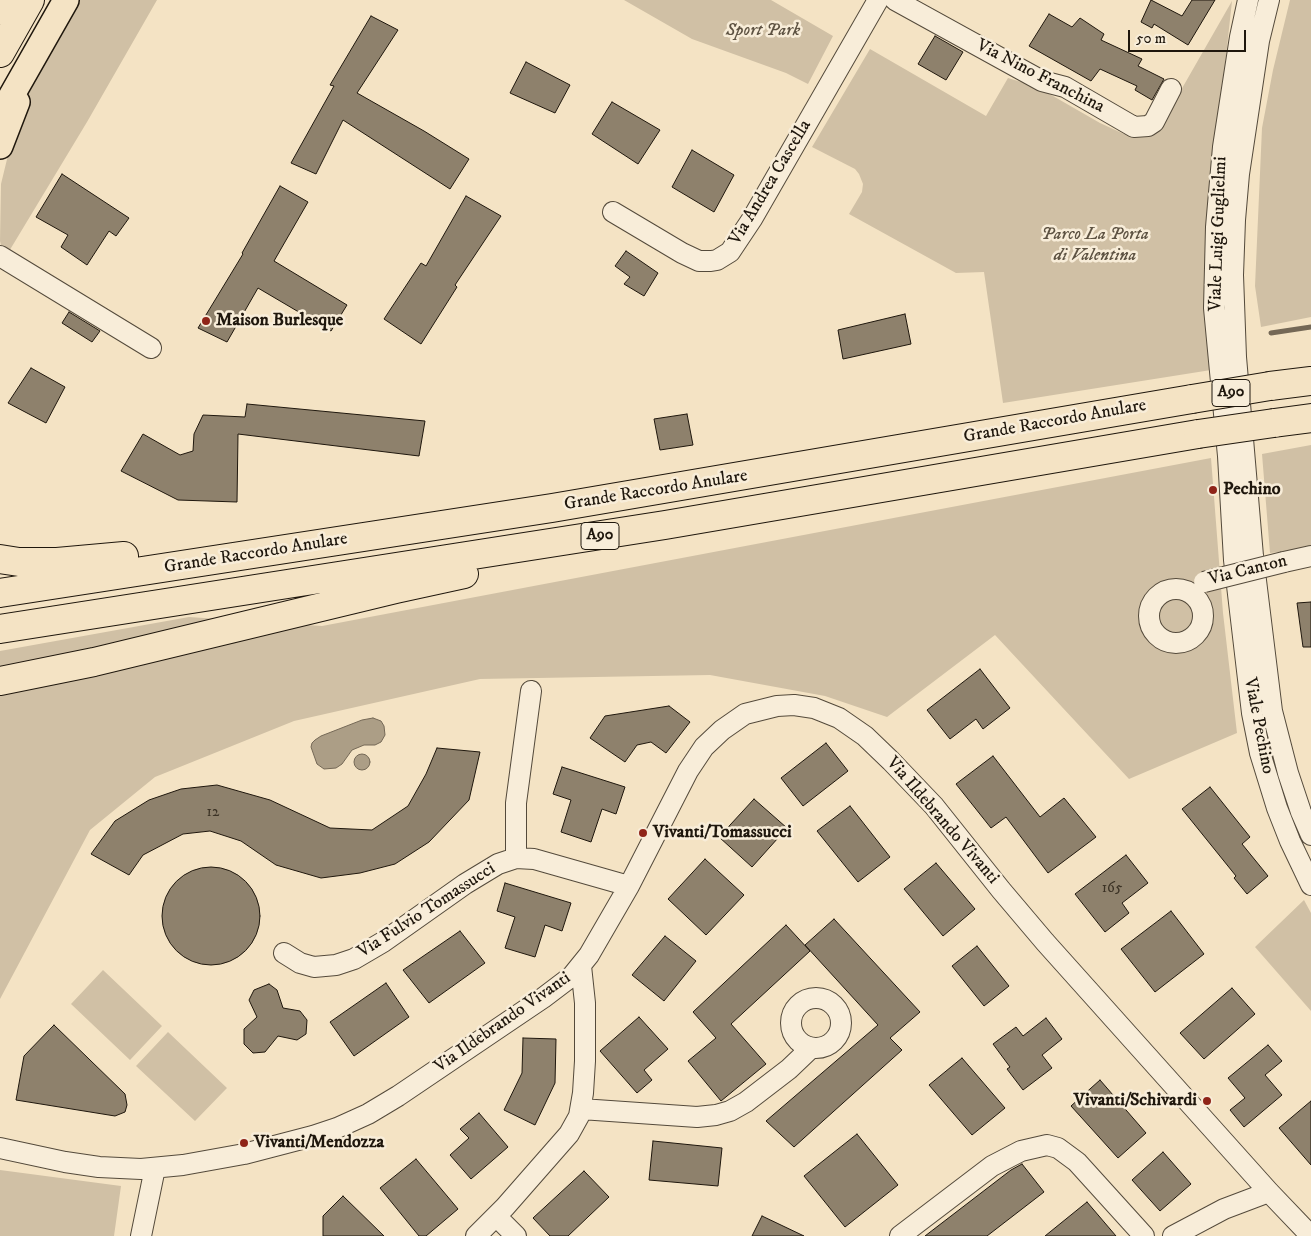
<!DOCTYPE html>
<style>
body{margin:0}
#map{position:relative;width:1311px;height:1236px;overflow:hidden;background:#f4e3c4;font-family:"IM FELL DW Pica",serif}
canvas{display:block}
.scale{position:absolute;left:1128px;top:30px;width:118px;height:22px;box-sizing:border-box;border:2px solid #1f170d;border-top:0;padding-left:6px;font-size:15px;line-height:18px;white-space:nowrap;color:#1f170d;-webkit-text-stroke:4px #f8edd9;paint-order:stroke}
</style>
<div id="map">
<canvas width="1311" height="1236"></canvas>
<div class="scale">50 m</div>
</div>
<script>
const ctx = document.querySelector('canvas').getContext('2d');
ctx.lineJoin = 'round';
function paint(path, color) {
  ctx.fillStyle = color;
  ctx.fill(path, 'evenodd');
}
function poly(rows) {
  const path = new Path2D();
  for (const r of rows) {
    if (r.length === 3) {
      path.moveTo(r[0] + r[2], r[1]);
      path.arc(r[0], r[1], r[2], 0, 2 * Math.PI);
      continue;
    }
    path.moveTo(r[0], r[1]);
    for (let i = 2; i < r.length; i += 2) path.lineTo(r[i], r[i + 1]);
  }
  return path;
}
function strokePath(path, color, width, dash) {
  ctx.strokeStyle = color;
  ctx.lineWidth = width;
  ctx.lineCap = dash ? 'butt' : 'round';
  ctx.setLineDash(dash || []);
  ctx.stroke(path);
}
function write(font, color, halo, rows, align = 'center') {
  ctx.font = font + ' "IM FELL DW Pica",serif';
  ctx.lineWidth = 5;
  ctx.setLineDash([]);
  ctx.textBaseline = 'middle';
  ctx.strokeStyle = halo;
  ctx.fillStyle = color;
  for (const [text, x, y, turn = 0] of rows) {
    ctx.save();
    ctx.translate(x, y);
    ctx.rotate((+turn || 0) * Math.PI / 180);
    ctx.textAlign = isNaN(turn) ? turn : align;
    if (halo) ctx.strokeText(text, 0, 0);
    ctx.fillText(text, 0, 0);
    ctx.restore();
  }
}
const green = poly([
 [79,0,157,0,87,122,8,253,2,249,0,241,1,184,17,118,52,46],
 [624,0,771,0,833,36,808,84,786,73,692,39],
 [1290,0,1311,0,1311,317,1261,327,1255,286,1262,128,1273,70],
 [1232,1,1212,185,1211,370,1003,403,984,272,956,273,849,214,862,192,863,184,859,174,855,169,812,147,870,49,986,116,1008,78,1031,85,1053,96,1100,123,1124,134,1157,132],
 [1311,445,1311,548,1270,553,1262,454],
 [1211,458,1223,613,1237,733,1129,779,995,635,887,717,825,696,710,675,480,679,294,721,155,777,90,830,0,999,0,651,189,617,322,626],
 [1304,900,1311,913,1311,1011,1255,947],
 [103,970,162,1026,130,1060,71,1004],
 [168,1032,227,1088,195,1121,136,1066],
 [0,1170,121,1186,114,1236,0,1236]
]);
const water = poly([
 [373,718,381,721,384,726,385,735,381,742,375,745,364,745,352,750,342,764,336,768,324,769,317,764,311,747,312,743,315,740,321,736,362,720,373,718],
 [362,762,8]
]);
const stream = poly([
 [1271,333,1311,327]
]);
const building = poly([
 [1151,0,1182,16,1192,0,1215,0,1188,45,1154,24,1152,28,1141,22,1151,0],
 [1049,14,1072,27,1080,18,1104,34,1101,40,1142,59,1138,66,1164,79,1152,100,1135,90,1137,86,1100,69,1091,81,1029,46,1049,14],
 [371,16,398,30,357,93,424,131,469,159,450,189,343,120,316,174,291,163,334,86,330,85,371,16],
 [935,36,963,52,946,80,918,64,935,36],
 [526,62,570,85,555,113,510,93,526,62],
 [612,102,660,130,638,164,592,134,612,102],
 [692,150,734,175,714,212,672,187,692,150],
 [62,174,129,218,116,236,109,231,87,265,61,247,68,235,36,217,62,174],
 [280,186,308,202,274,261,347,305,331,331,258,288,227,342,198,328,243,254,242,253,280,186],
 [466,196,501,216,455,285,457,287,421,344,384,319,421,263,426,266,466,196],
 [626,251,658,273,644,296,624,284,630,277,615,266,626,251],
 [69,312,100,331,92,342,62,323,69,312],
 [905,314,911,344,843,359,838,330,905,314],
 [31,368,65,387,46,423,8,403,31,368],
 [247,404,425,421,419,456,238,434,237,502,178,500,121,471,143,434,180,455,193,451,194,434,203,415,245,417,247,404],
 [687,414,693,445,660,450,654,419,687,414],
 [1311,602,1311,647,1303,647,1297,603,1311,602],
 [980,669,1010,708,983,729,976,719,950,739,927,710,980,669],
 [669,706,690,722,666,753,651,742,637,745,625,762,590,738,605,716,669,706],
 [826,743,848,771,803,806,781,778,826,743],
 [437,748,480,752,469,800,429,842,395,864,360,873,321,878,276,865,241,841,210,831,183,834,143,855,129,875,91,854,115,821,149,800,181,789,217,785,270,800,330,828,372,830,408,806,426,774,437,748],
 [993,756,1040,817,1064,798,1096,837,1048,873,1006,817,991,828,956,784,993,756],
 [562,767,625,787,616,814,602,809,591,842,561,832,571,800,553,794,562,767],
 [1210,787,1250,837,1242,844,1268,876,1247,894,1234,878,1236,876,1182,809,1210,787],
 [754,799,787,828,752,867,719,837,754,799],
 [850,806,890,857,858,882,817,831,850,806],
 [1126,855,1148,883,1122,903,1129,913,1105,932,1075,894,1126,855],
 [705,859,744,895,706,935,668,899,705,859],
 [936,863,975,909,943,936,904,889,936,863],
 [211,916,49],
 [505,883,571,903,562,931,545,925,535,957,505,948,515,917,497,911,505,883],
 [1171,911,1204,954,1155,992,1121,949,1171,911],
 [834,919,920,1012,890,1038,902,1050,794,1147,766,1121,878,1025,805,945,834,919],
 [786,925,810,951,731,1024,766,1064,721,1101,688,1061,716,1038,693,1012,786,925],
 [460,931,485,963,429,1003,403,970,460,931],
 [665,936,696,961,664,1001,632,975,665,936],
 [977,946,1009,986,984,1006,952,966,977,946],
 [386,983,409,1017,354,1056,330,1022,386,983],
 [269,984,277,990,283,1008,300,1011,307,1020,306,1034,297,1040,278,1036,265,1052,253,1053,244,1044,244,1029,257,1017,249,1000,254,990,269,984],
 [1232,988,1255,1014,1204,1059,1180,1033,1232,988],
 [639,1017,668,1049,644,1070,652,1080,637,1093,600,1051,639,1017],
 [1046,1018,1062,1039,1042,1055,1052,1068,1023,1090,1007,1069,1010,1067,993,1044,1016,1027,1023,1036,1046,1018],
 [54,1025,125,1094,127,1105,125,1112,115,1116,16,1100,24,1056,54,1025],
 [523,1038,556,1039,555,1083,535,1125,504,1110,522,1073,523,1038],
 [1268,1045,1282,1061,1265,1075,1282,1095,1244,1127,1230,1110,1245,1098,1228,1078,1268,1045],
 [962,1058,1005,1108,972,1135,929,1085,962,1058],
 [1100,1080,1146,1133,1118,1158,1071,1106,1100,1080],
 [1311,1101,1311,1165,1279,1128,1311,1101],
 [479,1113,508,1147,471,1179,450,1155,469,1138,460,1129,479,1113],
 [857,1134,898,1185,845,1227,804,1176,857,1134],
 [653,1141,722,1148,718,1186,649,1180,653,1141],
 [1163,1152,1191,1184,1160,1211,1132,1180,1163,1152],
 [416,1159,458,1209,426,1236,419,1236,380,1188,416,1159],
 [1022,1164,1044,1192,987,1236,925,1236,1011,1170,1022,1164],
 [584,1171,609,1197,568,1236,550,1236,533,1218,584,1171],
 [343,1196,384,1236,323,1236,323,1216,343,1196],
 [1087,1202,1116,1236,1045,1236,1087,1202],
 [762,1216,804,1236,752,1236,762,1216]
]);
const minor = poly([
 [895,0,1042,81,1065,87,1134,127,1148,126,1154,122,1171,89],
 [1248,0,1240,37,1223,147,1216,227,1214,308,1228,456,1234,560,1252,713,1260,753,1277,808,1290,841,1311,885],
 [1269,0,1259,41,1239,174,1235,220,1233,275,1236,357,1253,556,1272,711,1288,773,1301,812,1311,835],
 [613,212,682,253,699,261,711,261,717,260,730,252,752,219,878,0],
 [0,256,151,348],
 [1284,562,1311,556],
 [1176,616,27],
 [516,858,516,803,531,691],
 [284,953,300,963,314,967,336,965,354,959,383,942,465,884,498,864,516,858,534,859,629,886],
 [816,1023,25],
 [581,1109,697,1117,716,1115,730,1111,746,1102,789,1069,811,1048],
 [0,1148,65,1162,99,1167,141,1169,183,1165,244,1154,313,1136,337,1128,368,1114,398,1096,543,998,572,976,589,955,629,886,688,771,704,747,722,730,745,714,777,706,794,705,814,708,839,718,865,736,891,761,934,806,1001,890,1045,942,1269,1192,1311,1236],
 [497,1217,516,1236],
 [141,1236,155,1168],
 [476,1236,505,1207,569,1134,579,1116,583,1093,585,1061,585,1003,581,966],
 [900,1236,992,1166,1021,1151,1047,1145,1058,1148,1077,1162,1144,1236],
 [1173,1236,1224,1209,1269,1192]
]);
const major = poly([
 [0,116,66,0],
 [0,146,17,102]
]);
const highway = poly([
 [0,10,6,0],
 [0,53,30,0],
 [1270,386,1311,381],
 [1274,423,1311,418],
 [0,559,19,562,57,562,124,556],
 [0,593,552,508,1192,399],
 [0,629,665,525,1198,434],
 [0,681,94,662,396,589,464,574]
]);
const minorBridge = poly([
 [1204,582,1284,562]
]);
const highwayBridge = poly([
 [1192,399,1270,386],
 [1198,434,1274,423]
]);
const markers = [
 [206,321,5,"#8f2418"],
 [1213,490,5,"#8f2418"],
 [643,833,5,"#8f2418"],
 [1207,1101,5,"#8f2418"],
 [244,1143,5,"#8f2418"]
];
const numberNames = [
 ["12",213,813],
 ["165",1112,889]
];
const shields = [
 [1231,393,38],
 [600,536,38]
];
const shieldNames = [
 ["A90",1231,393],
 ["A90",600,536]
];
const parkNames = [
 ["Sport Park",763,31],
 ["Parco La Porta",1095,235],
 ["di Valentina",1095,256]
];
const streetNames = [
 ["Via Nino Franchina",1040,77,27],
 ["Via Andrea Cascella",771,183,-59],
 ["Viale Luigi Guglielmi",1219,234,-88],
 ["Grande Raccordo Anulare",1055,422,-10],
 ["Grande Raccordo Anulare",656,491,-9],
 ["Grande Raccordo Anulare",256,554,-9],
 ["Via Canton",1248,571,-14],
 ["Viale Pechino",1258,726,79],
 ["Via Ildebrando Vivanti",942,821,49],
 ["Via Fulvio Tomassucci",427,911,-33],
 ["Via Ildebrando Vivanti",503,1023,-35]
];
const poiNames = [
 ["Maison Burlesque",216,321],
 ["Pechino",1223,490],
 ["Vivanti/Tomassucci",653,833],
 ["Vivanti/Schivardi",1197,1101,"right"],
 ["Vivanti/Mendozza",254,1143]
];
paint(green, '#d0c0a5');
paint(water, '#ac9e86');
strokePath(water, '#746856', 1);
strokePath(stream, '#746856', 5);
paint(building, '#8e816c');
strokePath(building, '#1f170d', 1);
strokePath(minor, '#544a3b', 22);
strokePath(major, '#1f170d', 28);
strokePath(highway, '#1f170d', 30);
strokePath(minor, '#f8edd9', 20);
strokePath(major, '#f4e3c4', 25);
strokePath(highway, '#f4e3c4', 28);
strokePath(minorBridge, '#544a3b', 22, []);
strokePath(highwayBridge, '#1f170d', 30, []);
strokePath(minorBridge, '#f8edd9', 20);
strokePath(highwayBridge, '#f4e3c4', 28);
for (const [x, y, r, color] of markers) {
  const dot = new Path2D();
  dot.arc(x, y, r, 0, 2 * Math.PI);
  ctx.fillStyle = color;
  ctx.fill(dot);
  strokePath(dot, '#f8edd9', 2);
}
write('15px', '#3b3225', null, numberNames);
for (const [x, y, w] of shields) {
  const box = new Path2D();
  box.roundRect(x - w / 2, y - 13.5, w, 27, 4);
  ctx.fillStyle = '#f8edd9';
  ctx.fill(box);
  strokePath(box, '#1f170d', 1);
}
write('bold 16px', '#1f170d', null, shieldNames);
write('italic 18px', '#5d5242', '#f8edd9', parkNames);
write('18px', '#1f170d', '#f8edd9', streetNames);
write('bold 18px', '#1f170d', '#f8edd9', poiNames, 'left');
</script>
